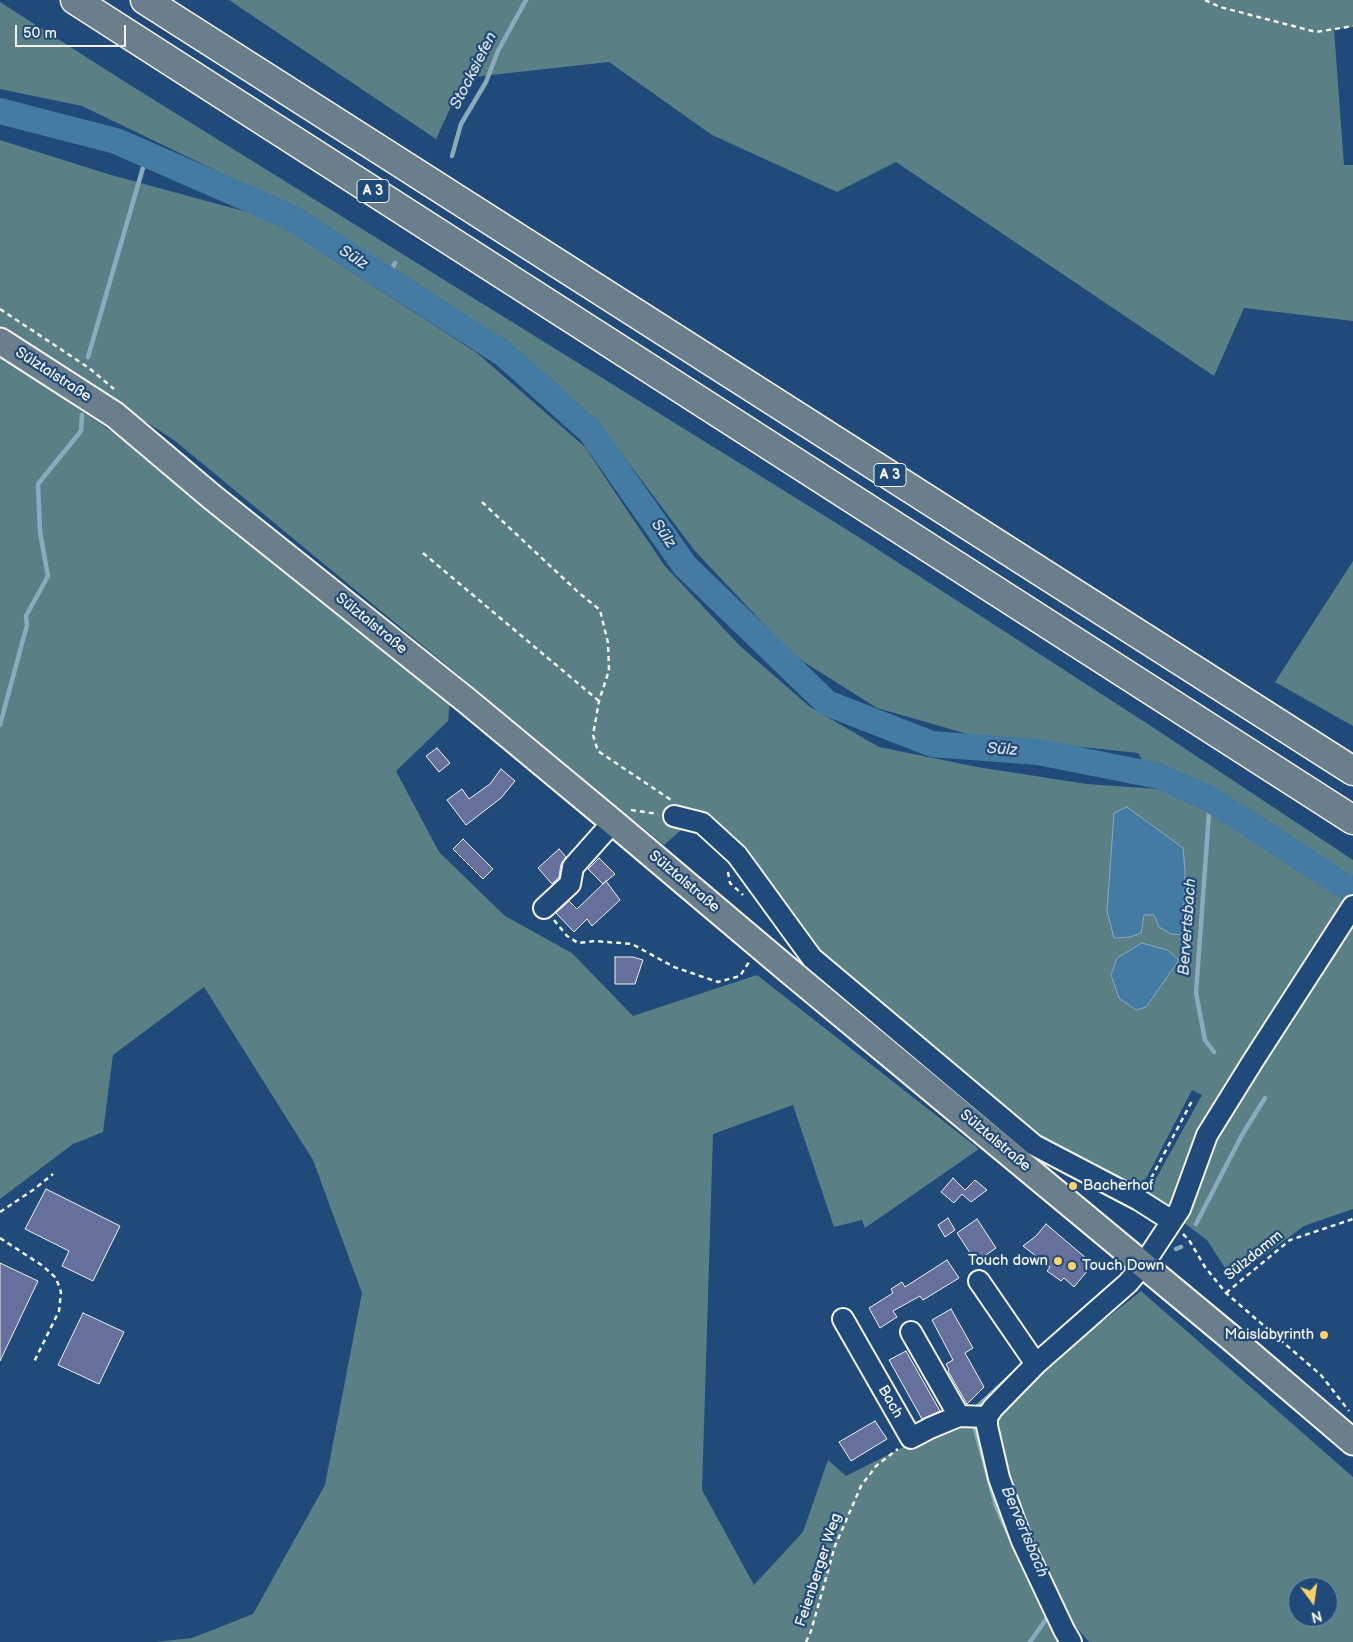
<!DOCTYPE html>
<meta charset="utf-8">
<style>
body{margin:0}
#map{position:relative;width:1353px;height:1642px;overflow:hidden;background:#1f4a7a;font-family:"Balsamiq Sans",sans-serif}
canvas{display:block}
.north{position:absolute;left:1288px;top:1577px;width:50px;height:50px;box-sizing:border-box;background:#1f4a7a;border:1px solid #748da6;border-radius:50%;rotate:166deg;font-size:14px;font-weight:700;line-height:20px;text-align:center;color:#f4f1e8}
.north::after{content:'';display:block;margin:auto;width:18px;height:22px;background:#ffd166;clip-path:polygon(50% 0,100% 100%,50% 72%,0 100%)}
.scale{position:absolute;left:15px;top:25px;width:111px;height:22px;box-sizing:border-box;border:2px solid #f4f1e8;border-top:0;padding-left:6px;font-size:15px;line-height:18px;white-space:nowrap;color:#f4f1e8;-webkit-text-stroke:4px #1f4a7a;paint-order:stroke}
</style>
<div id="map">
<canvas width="1353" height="1642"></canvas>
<div class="north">N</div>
<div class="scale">50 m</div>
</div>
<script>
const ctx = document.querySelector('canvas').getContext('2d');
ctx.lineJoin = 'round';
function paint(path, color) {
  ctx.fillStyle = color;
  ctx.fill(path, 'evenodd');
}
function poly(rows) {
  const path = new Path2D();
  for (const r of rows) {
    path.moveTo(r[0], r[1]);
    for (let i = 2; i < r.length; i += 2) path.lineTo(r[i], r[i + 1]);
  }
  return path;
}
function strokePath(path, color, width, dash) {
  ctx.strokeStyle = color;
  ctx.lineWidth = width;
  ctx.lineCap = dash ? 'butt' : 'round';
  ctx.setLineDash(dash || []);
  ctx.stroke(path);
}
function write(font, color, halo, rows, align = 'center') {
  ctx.font = font + ' "Balsamiq Sans",sans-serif';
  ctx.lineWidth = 4.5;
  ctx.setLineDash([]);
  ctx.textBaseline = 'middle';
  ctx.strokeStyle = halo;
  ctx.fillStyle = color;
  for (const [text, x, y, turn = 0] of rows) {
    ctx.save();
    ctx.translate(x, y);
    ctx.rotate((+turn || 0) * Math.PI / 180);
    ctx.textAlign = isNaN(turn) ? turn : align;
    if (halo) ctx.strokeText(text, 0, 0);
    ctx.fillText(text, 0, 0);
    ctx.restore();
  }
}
const green = poly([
 [229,0,1353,0,1353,27,1334,30,1344,165,1353,165,1353,321,1244,308,1214,376,896,162,837,192,712,135,609,62,464,78,436,139],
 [0,2,130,85,857,536,1154,728,1353,860,1353,1209,1304,1226,1232,1279,1207,1240,1147,1195,1202,1095,1192,1090,1139,1192,1045,1142,823,954,696,817,664,845,174,440,0,328,0,140,111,175,269,218,477,353,585,447,612,488,664,565,739,645,810,707,879,747,977,767,1087,784,1159,789,1138,753,971,735,877,708,793,655,695,551,609,437,555,382,466,316,294,208,82,106,0,89],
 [1185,870,1184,909,1183,935,1154,915,1144,915],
 [1167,950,1179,960,1146,1007,1119,998,1111,975,1117,958],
 [0,356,157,462,450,700,448,721,396,771,439,852,505,916,572,953,633,1016,757,975,979,1149,865,1228,862,1220,834,1227,793,1105,713,1134,702,1490,754,1585,803,1532,828,1460,846,1476,919,1439,968,1420,980,1424,1061,1642,156,1642,192,1638,253,1614,325,1485,362,1293,313,1160,204,987,113,1055,103,1132,73,1144,0,1199],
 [1353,561,1353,726,1275,682],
 [1141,1291,1353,1477,1353,1642,1089,1642,1071,1621,1033,1549,1004,1480,996,1432,999,1414,1011,1395],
 [1298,1587,1328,1587,1328,1617,1298,1617]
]);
const water = poly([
 [1127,807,1183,848,1185,870,1183,935,1171,934,1159,927,1154,915,1144,915,1141,933,1130,937,1114,938,1107,911,1114,813,1127,807],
 [1142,943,1167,950,1179,960,1146,1007,1136,1010,1119,998,1111,975,1117,958,1142,943]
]);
const stream = poly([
 [452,156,461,124,486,82,498,51,526,0],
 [387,279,395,263],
 [88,357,147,154],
 [0,725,27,625,26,616,48,576,40,532,38,484,81,431,82,415],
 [1210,799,1196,993,1205,1040,1214,1052],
 [1196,1224,1242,1135,1265,1098],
 [1176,1249,1181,1247],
 [976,1408,1014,1373],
 [974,1425,996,1506,1010,1537],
 [1030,1642,1047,1618,1046,1614]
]);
const river = poly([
 [0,111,116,141,290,217,504,354,590,431,685,566,827,703,932,744,1038,752,1159,776,1210,799,1353,891]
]);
const building = poly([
 [437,748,450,763,439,772,426,756,437,748],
 [501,769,515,781,501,798,466,825,447,800,462,789,469,799,490,784,501,769],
 [463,839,493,869,483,879,453,849,463,839],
 [559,849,566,857,561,864,559,877,552,884,538,868,559,849],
 [599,858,615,874,603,884,588,869,599,858],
 [606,881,620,900,592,926,587,919,574,932,556,913,569,901,577,909,606,881],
 [615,957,633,957,643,960,635,984,615,984,615,957],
 [953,1178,965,1190,975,1180,987,1190,971,1202,962,1194,954,1203,941,1192,953,1178],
 [46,1189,120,1226,93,1281,62,1266,69,1251,25,1229,46,1189],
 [948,1218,955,1230,945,1237,938,1225,948,1218],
 [977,1219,996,1248,976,1262,957,1233,977,1219],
 [1046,1224,1093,1264,1074,1287,1064,1278,1061,1281,1047,1271,1050,1267,1023,1246,1036,1236,1046,1224],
 [947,1260,959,1278,923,1300,920,1296,893,1311,897,1317,880,1328,869,1308,893,1293,891,1289,902,1282,905,1287,947,1260],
 [0,1263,38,1281,0,1361,0,1263],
 [951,1309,973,1348,965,1353,984,1387,967,1404,948,1371,949,1370,946,1364,953,1360,932,1320,951,1309],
 [83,1313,124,1332,99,1384,58,1365,83,1313],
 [906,1351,940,1411,922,1419,889,1360,906,1351],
 [875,1421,887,1439,851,1461,839,1442,875,1421]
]);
const path = poly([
 [1205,0,1220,7,1316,32,1353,26],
 [0,309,89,368,114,389],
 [482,502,578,592,600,610,608,643,609,670,599,701,593,735,598,751,671,800],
 [423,553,599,701],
 [631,810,658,814],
 [728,872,730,883,743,895],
 [554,920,567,936,578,943,595,941,632,944,674,967,718,982,740,976,749,962],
 [1147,1186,1193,1099],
 [0,1212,33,1190,53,1174],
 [1183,1234,1189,1240,1205,1267,1226,1293,1321,1375,1349,1411],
 [0,1238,43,1266,56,1278,61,1292,59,1311,33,1364],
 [1226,1293,1290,1240,1353,1219],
 [806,1642,811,1631,835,1546,861,1486,876,1466,898,1449]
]);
const minor = poly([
 [674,816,702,823,737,855,812,958,1034,1145,1139,1200,1172,1221],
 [544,908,570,884,573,867,613,822],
 [979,1281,1036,1364],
 [843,1319,911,1438,930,1428,959,1416,987,1417],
 [911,1332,959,1416],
 [1071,1642,1064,1630,1022,1541,999,1478,987,1426,987,1417,993,1408,1036,1364,1128,1283,1143,1265,1180,1209,1207,1135,1253,1061,1353,906]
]);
const major = poly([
 [0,341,115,415,212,497,466,700,613,822,787,969,1230,1337,1353,1442]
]);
const highway = poly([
 [75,0,1353,820],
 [145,0,1353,771]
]);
const markers = [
 [1073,1186,5,"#ffd166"],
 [1058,1261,5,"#ffd166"],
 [1072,1266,5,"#ffd166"],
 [1324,1335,5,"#ffd166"]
];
const shields = [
 [373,191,32],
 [890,475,32]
];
const shieldNames = [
 ["A 3",373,191],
 ["A 3",890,475]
];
const streetNames = [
 ["Sülztalstraße",53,375,33],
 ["Sülztalstraße",371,624,39],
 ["Sülztalstraße",684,882,40],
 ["Sülztalstraße",995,1141,40],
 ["Sülzdamm",1254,1256,-39],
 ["Bach",890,1402,60],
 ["Feienberger Weg",819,1570,-72]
];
const poiNames = [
 ["Bacherhof",1083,1186],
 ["Touch down",1048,1261,"right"],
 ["Touch Down",1082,1266],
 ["Maislabyrinth",1314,1335,"right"]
];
const waterNames = [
 ["Stocksiefen",474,71,-63],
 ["Sülz",353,258,33],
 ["Sülz",663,534,55],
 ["Sülz",1002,750,4],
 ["Bervertsbach",1188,927,-86],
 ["Bervertsbach",1024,1532,67]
];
paint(green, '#5a8085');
paint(water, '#447ba2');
strokePath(water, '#8aaabe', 1);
strokePath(stream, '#8aaabe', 4.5);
strokePath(river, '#447ba2', 26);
paint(building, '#65719c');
strokePath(building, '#f4f1e8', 1);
strokePath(minor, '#f4f1e8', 24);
strokePath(major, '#f4f1e8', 29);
strokePath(highway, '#f4f1e8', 31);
strokePath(path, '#f4f1e8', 2.5, [5, 4]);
strokePath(minor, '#1f4a7a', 20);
strokePath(major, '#6b7e8b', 25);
strokePath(highway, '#6b7e8b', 28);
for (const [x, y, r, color] of markers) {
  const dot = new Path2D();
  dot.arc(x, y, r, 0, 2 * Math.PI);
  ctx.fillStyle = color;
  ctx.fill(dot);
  strokePath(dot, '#1f4a7a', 2);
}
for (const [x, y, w] of shields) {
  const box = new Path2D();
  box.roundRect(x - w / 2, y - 11.5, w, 23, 4);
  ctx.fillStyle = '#1f4a7a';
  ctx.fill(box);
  strokePath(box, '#f4f1e8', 1);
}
write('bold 14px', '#f4f1e8', null, shieldNames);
write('15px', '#f4f1e8', '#1f4a7a', streetNames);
write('15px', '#f4f1e8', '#1f4a7a', poiNames, 'left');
write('italic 16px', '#dadfde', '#1f4a7a', waterNames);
</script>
